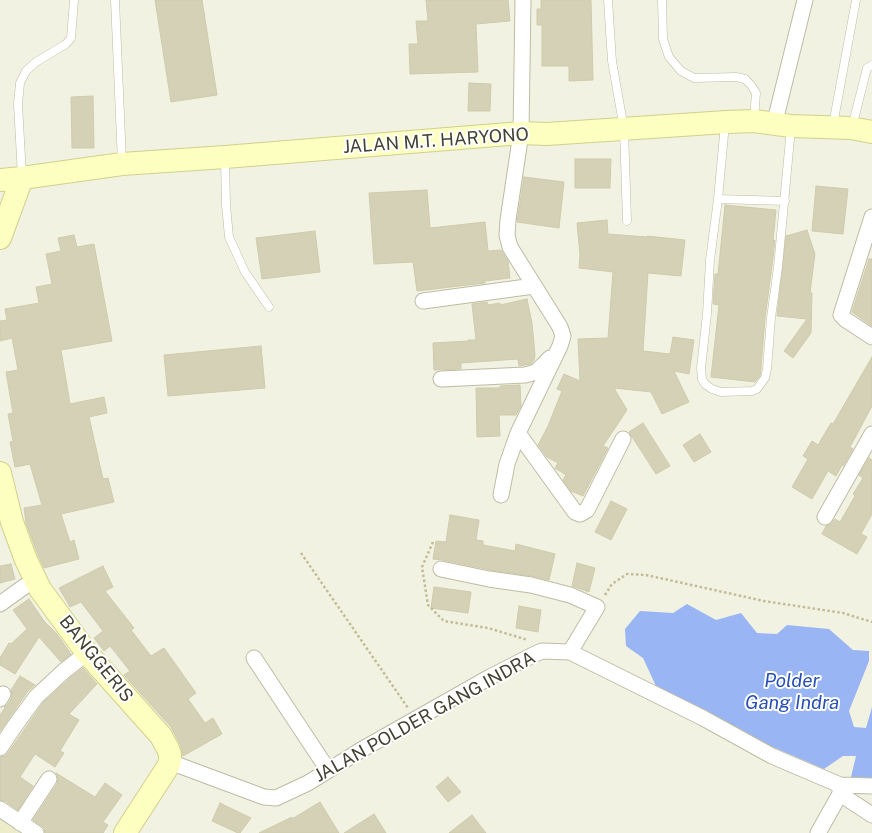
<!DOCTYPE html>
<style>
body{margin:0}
canvas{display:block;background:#f2f2e2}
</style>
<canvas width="872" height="833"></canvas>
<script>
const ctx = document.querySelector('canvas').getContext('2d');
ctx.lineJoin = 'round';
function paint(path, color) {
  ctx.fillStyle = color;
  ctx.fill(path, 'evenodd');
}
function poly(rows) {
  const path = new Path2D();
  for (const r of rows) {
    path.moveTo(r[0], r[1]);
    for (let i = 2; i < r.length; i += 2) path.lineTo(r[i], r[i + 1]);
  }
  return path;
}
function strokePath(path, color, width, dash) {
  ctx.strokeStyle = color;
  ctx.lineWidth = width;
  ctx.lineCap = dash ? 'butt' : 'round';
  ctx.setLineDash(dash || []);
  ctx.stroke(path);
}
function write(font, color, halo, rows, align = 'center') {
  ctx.font = font + ' "Public Sans",sans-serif';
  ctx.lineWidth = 4;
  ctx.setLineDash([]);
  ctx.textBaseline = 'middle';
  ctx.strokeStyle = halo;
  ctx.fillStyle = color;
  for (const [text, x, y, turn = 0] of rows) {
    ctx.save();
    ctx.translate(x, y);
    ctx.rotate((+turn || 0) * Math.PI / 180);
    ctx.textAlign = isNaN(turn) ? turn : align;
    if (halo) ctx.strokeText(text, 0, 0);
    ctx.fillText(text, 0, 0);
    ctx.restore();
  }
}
const education = poly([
 [0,817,25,833,0,833]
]);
const water = poly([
 [687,604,716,620,741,613,757,633,777,634,787,625,829,629,853,650,869,651,869,661,849,711,854,727,866,728,872,707,872,778,851,777,856,756,843,756,824,769,754,739,696,706,656,686,643,658,626,646,625,629,640,611,673,613]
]);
const building = poly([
 [155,0,202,0,217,95,171,102,155,0],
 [426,0,508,0,510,21,476,24,478,72,410,74,409,44,418,44,416,21,428,21,426,0],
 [541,0,591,0,593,80,569,81,569,66,542,66,542,25,537,25,537,9,541,9,541,0],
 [469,83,491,84,490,111,468,111,469,83],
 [93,96,94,148,72,148,71,97,93,96],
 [575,159,611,159,610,188,575,188,575,159],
 [524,177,564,182,559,228,517,222,524,177],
 [816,186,848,189,843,234,812,231,816,186],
 [427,190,430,228,485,222,488,251,501,250,508,261,510,278,485,281,485,283,417,291,413,262,374,264,369,193,427,190],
 [725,205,776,210,773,241,775,240,772,266,765,318,761,368,760,376,755,382,711,377,719,305,713,304,715,274,718,274,725,205],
 [607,220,608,234,647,237,647,236,685,240,681,276,648,273,643,351,670,354,673,337,694,340,689,374,674,371,689,402,662,414,651,392,614,388,627,410,603,446,608,448,583,496,571,491,563,480,566,475,555,468,558,463,547,457,538,445,548,426,562,391,557,389,564,374,580,381,578,339,608,338,613,272,579,268,580,255,577,223,607,220],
 [807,230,815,254,810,293,812,293,811,333,793,358,784,351,807,319,777,316,786,236,807,230],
 [315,231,320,272,262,279,256,238,315,231],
 [74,235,77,247,94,244,112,341,61,350,70,404,104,397,107,413,89,417,103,479,108,478,114,502,61,514,70,542,74,540,79,559,44,568,38,555,26,523,24,508,42,505,30,464,15,467,10,442,13,441,8,414,13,413,6,372,18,370,12,338,0,341,0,321,7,320,5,309,39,303,36,287,52,284,46,254,61,251,58,238,74,235],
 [869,259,872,259,872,326,852,312,869,259],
 [527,299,532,323,535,355,534,360,531,364,519,366,518,359,461,363,461,369,434,370,433,343,468,341,468,340,476,340,472,304,487,302,488,305,500,303,500,305,527,299],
 [261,346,265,388,168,396,164,355,261,346],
 [872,357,872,406,850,447,853,449,843,466,842,465,836,476,828,471,812,499,792,487,808,459,803,456,812,441,818,445,831,423,833,424,872,357],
 [519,385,520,385,521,406,516,415,499,415,500,436,477,437,476,388,500,388,500,386,519,385],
 [643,423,670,466,656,474,629,432,643,423],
 [700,434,711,452,694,462,683,445,700,434],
 [869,458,872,460,872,514,861,534,867,537,857,554,822,534,826,526,830,525,835,519,840,522,855,496,853,494,863,478,859,475,869,458],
 [611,501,627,509,611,540,595,532,611,501],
 [450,515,479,520,476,540,483,541,483,545,515,551,516,544,555,554,549,580,532,576,491,570,443,560,433,559,436,541,446,542,450,515],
 [577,563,595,568,589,592,572,586,577,563],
 [11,564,15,579,0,583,0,566,11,564],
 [103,566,113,587,105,591,134,628,131,630,151,656,164,648,196,693,188,699,205,723,213,718,222,734,183,756,180,744,171,727,124,675,130,671,110,646,104,651,94,638,103,631,81,602,70,607,59,588,103,566],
 [434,587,471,592,468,613,431,608,434,587],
 [29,599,44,621,56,633,71,654,61,662,39,637,15,674,0,665,0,658,9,643,11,644,27,629,13,610,29,599],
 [519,606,541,610,538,632,516,628,519,606],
 [83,668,97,684,69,714,79,720,60,751,64,753,55,767,35,754,20,777,33,786,18,810,5,801,0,800,0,757,5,756,8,753,43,703,70,678,83,668],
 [20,676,35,685,28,691,0,731,0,715,5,708,4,707,8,704,11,699,12,695,11,690,20,676],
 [56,773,95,797,105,783,122,795,103,822,108,825,103,833,45,833,44,828,42,826,33,820,57,784,58,779,56,773],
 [448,777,461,792,448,802,436,787,448,777],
 [320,802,339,833,259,833,292,817,292,819,320,802],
 [220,803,251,818,240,833,238,833,212,821,220,803],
 [374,814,386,833,344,833,374,814],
 [472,815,486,833,449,833,472,815]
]);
const path = poly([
 [433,542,422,567,428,605,444,621,488,628,528,640],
 [301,553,408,708],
 [605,595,612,584,627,574,646,575,764,601,843,613,872,622]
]);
const lane = poly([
 [115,0,122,162],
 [608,0,612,61,624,129,627,221],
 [662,0,663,39,669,57,681,71,694,78,736,77,745,79,751,85,756,93,754,119],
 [725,124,718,199,710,260,707,314,701,368,702,379,705,384,712,389,721,392,752,391,757,389,765,378,767,369,771,318,778,267,791,128],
 [833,125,856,0],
 [852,127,867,68,872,65],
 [225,159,226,205,229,237,245,272,269,307],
 [22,176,18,104,20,83,26,71,36,62,66,44,71,38,74,0],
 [718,199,785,201]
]);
const street = poly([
 [523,0,521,133,508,220,507,235,510,247,560,327,563,336,560,346,518,433,575,512,580,514,587,510,623,439],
 [774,125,805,0],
 [872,217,841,315,846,320,872,337],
 [423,301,534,286],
 [441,379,525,375,536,372,550,358],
 [501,495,507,464,518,433],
 [825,517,872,434],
 [441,569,489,579,531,585,570,595,597,607,570,652],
 [0,604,35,579],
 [254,658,328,770],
 [0,699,3,694],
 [0,748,14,727,36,697,64,671,87,653],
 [170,762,264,797,276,798,308,783,361,750,490,677,535,654,542,651,570,652,703,718,772,756,840,785,872,786],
 [840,794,872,815],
 [0,809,36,833],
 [20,823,49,779],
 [818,833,840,794,840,785]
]);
const secondary = poly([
 [0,180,22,178,122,164,225,157,521,133,547,134,726,122,754,121,791,126,851,128,872,132],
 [0,238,22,178],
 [0,473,12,522,26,560,40,589,87,653,161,736,168,749,170,754,170,762,167,768,125,833]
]);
const streetNames = [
 ["JALAN M.T. HARYONO",436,141,-4],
 ["BANGGERIS",96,659,51],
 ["JALAN POLDER GANG INDRA",425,717,-29]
];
const waterNames = [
 ["Polder",792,681],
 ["Gang Indra",792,703]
];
paint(education, '#ececcb');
paint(water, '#9ab5f3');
paint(building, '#d4d1b7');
strokePath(building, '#cfcbaa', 1);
strokePath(lane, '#bebca4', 9);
strokePath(street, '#bebca4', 17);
strokePath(secondary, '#d0d18d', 24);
strokePath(path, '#c0bd95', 2.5, [2.5, 2.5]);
strokePath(lane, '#fff', 8);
strokePath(street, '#fff', 15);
strokePath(secondary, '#fcffbf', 22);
write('18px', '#444232', '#fff', streetNames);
write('italic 19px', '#2850b3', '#fff', waterNames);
</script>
